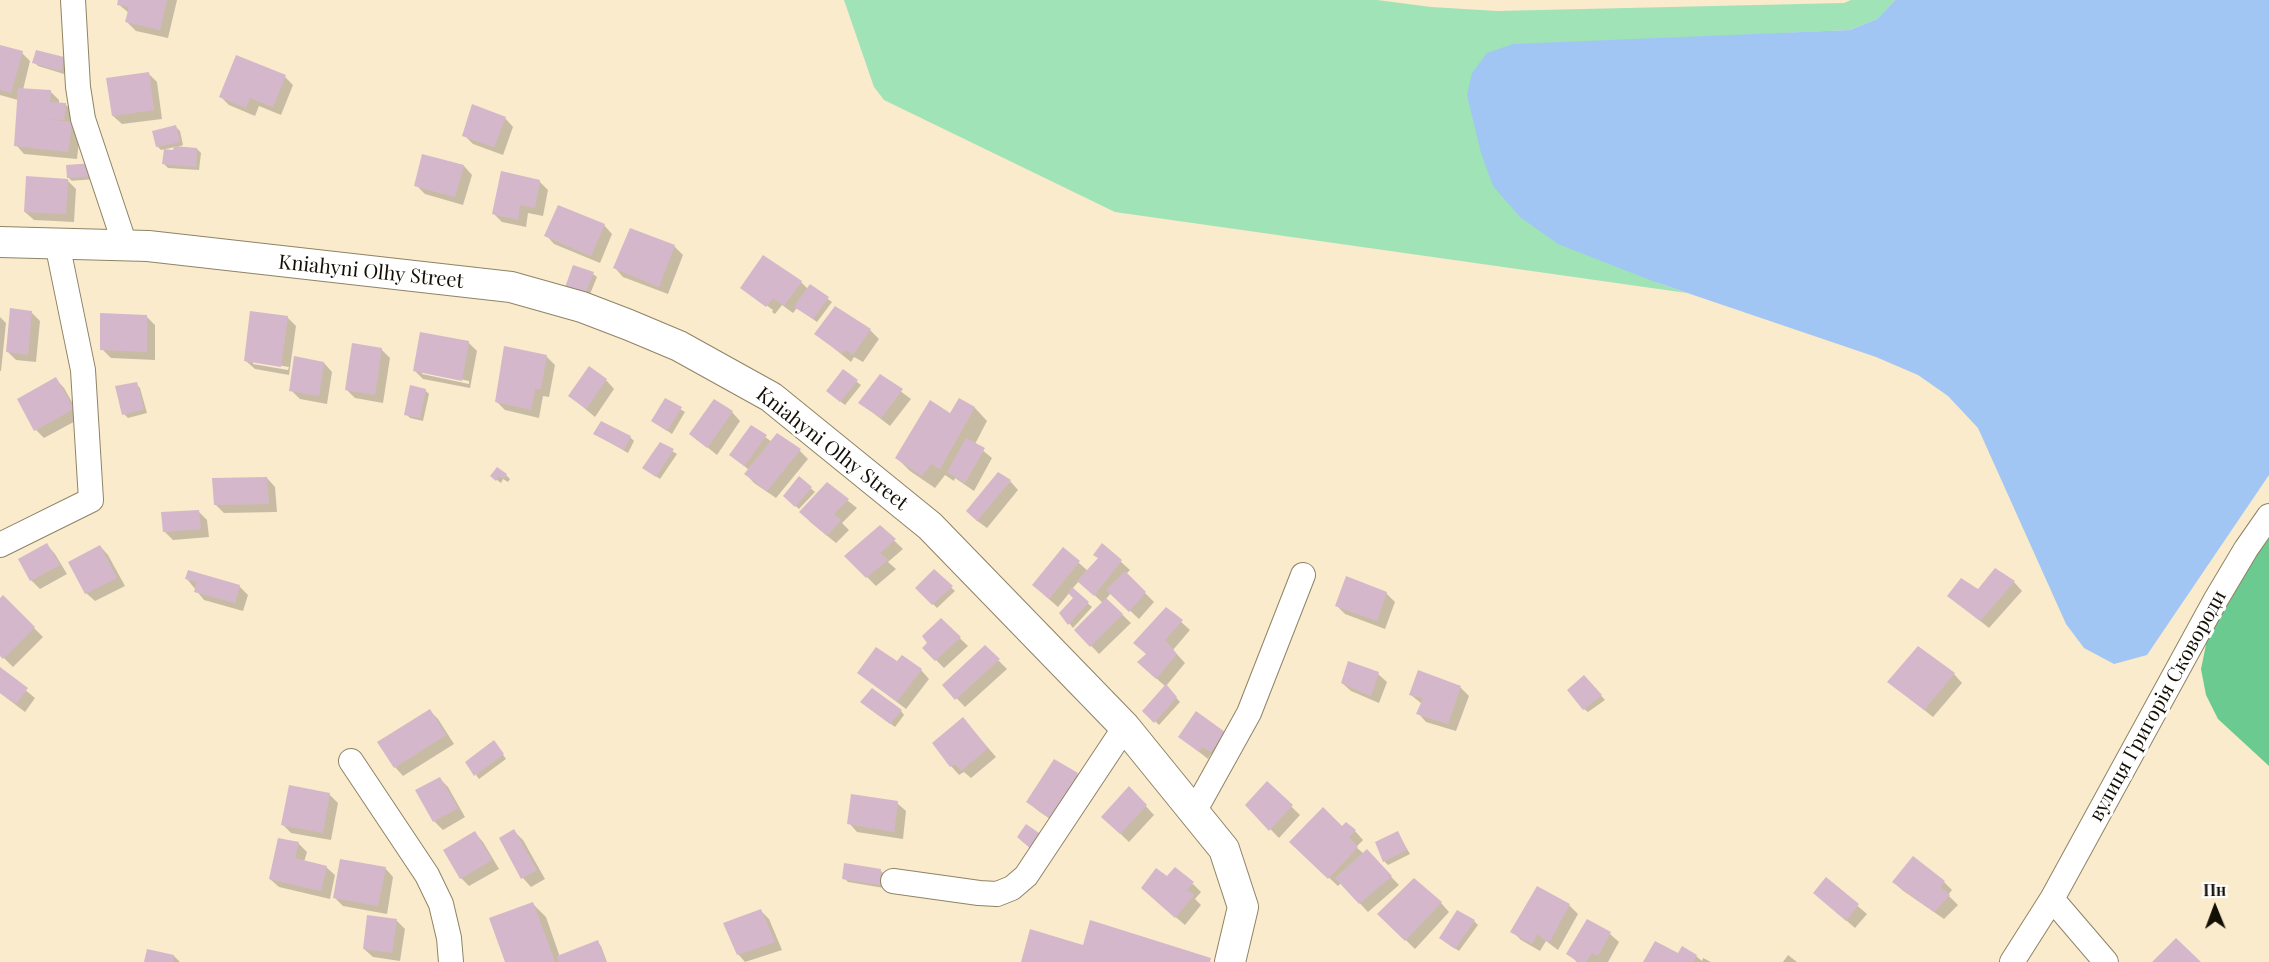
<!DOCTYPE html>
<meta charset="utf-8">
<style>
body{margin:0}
#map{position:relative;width:2269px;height:962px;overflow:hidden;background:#f9ebcc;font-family:"Playfair Display",serif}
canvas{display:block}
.north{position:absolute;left:2185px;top:878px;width:60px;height:60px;-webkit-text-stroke:4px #fff;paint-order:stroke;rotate:359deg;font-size:16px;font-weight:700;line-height:24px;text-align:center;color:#130f05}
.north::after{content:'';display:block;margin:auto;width:21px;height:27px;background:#130f05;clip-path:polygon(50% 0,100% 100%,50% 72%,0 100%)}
</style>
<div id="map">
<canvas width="2269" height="962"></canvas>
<div class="north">Пн</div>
</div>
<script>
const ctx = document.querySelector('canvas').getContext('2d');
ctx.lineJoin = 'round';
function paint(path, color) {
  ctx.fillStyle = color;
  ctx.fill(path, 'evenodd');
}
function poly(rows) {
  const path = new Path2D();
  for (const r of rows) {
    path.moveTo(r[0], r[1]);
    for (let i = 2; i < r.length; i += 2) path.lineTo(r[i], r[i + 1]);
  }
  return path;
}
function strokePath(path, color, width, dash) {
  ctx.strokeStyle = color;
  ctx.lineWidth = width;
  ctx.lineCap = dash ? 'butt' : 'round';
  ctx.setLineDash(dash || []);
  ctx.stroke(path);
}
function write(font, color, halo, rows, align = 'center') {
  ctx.font = font + ' "Playfair Display",serif';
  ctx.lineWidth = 6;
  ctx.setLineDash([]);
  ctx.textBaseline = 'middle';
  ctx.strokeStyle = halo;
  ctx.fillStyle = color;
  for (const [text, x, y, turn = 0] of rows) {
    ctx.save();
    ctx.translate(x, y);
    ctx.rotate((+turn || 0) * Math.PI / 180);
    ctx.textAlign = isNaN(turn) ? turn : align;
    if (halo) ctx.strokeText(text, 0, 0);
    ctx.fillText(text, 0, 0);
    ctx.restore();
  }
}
const green = poly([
 [844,0,1377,0,1431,7,1497,11,1844,3,1851,0,1895,0,1877,19,1850,30,1698,37,1655,282,1687,293,1115,212,884,100,874,87]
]);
const forest = poly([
 [2269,516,2269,766,2218,719,2206,695,2201,669,2215,601]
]);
const water = poly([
 [1895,0,2269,0,2269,475,2147,655,2114,664,2084,648,2066,624,1978,428,1948,396,1918,375,1876,357,1655,282,1558,244,1520,217,1493,186,1481,153,1467,95,1472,73,1487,53,1513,44,1850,30,1877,19]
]);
const shadow = poly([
 [119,0,177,0,168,38,136,31,127,22,129,13,118,4],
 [0,52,22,53,30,61,23,90,50,91,59,100,59,104,65,104,74,113,80,132,77,159,24,154,16,145,18,100,0,95],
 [63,58,67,62,64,74,38,66,34,62],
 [148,73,157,82,162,119,122,124,113,116],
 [285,77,293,85,281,115,259,106,255,116,229,105,221,97],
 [505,118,513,127,503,155,473,144,464,135],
 [176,127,180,131,183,145,177,147,197,149,201,153,199,170,168,168,164,164,175,151,175,147,161,150,157,146],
 [67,166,98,179,68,181,76,189,74,222,34,220,25,212,28,178,72,181,68,177],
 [464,166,472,175,463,205,425,194,416,185],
 [539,181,548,190,543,216,528,213,526,227,502,222,493,213],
 [604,225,612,234,600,263,554,244,546,235],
 [674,246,683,255,668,294,623,277,615,268],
 [593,274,597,277,588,299,570,293],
 [801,282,808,289,810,286,832,302,817,322,797,308,793,313,782,305,775,314,772,312,773,310,750,293],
 [836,308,870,330,879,339,863,362,854,357,851,362,816,334],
 [31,312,40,321,36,362,16,360,8,352],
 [146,316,155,325,155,360,111,358,102,349],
 [0,317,6,323,1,371,0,371],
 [287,317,296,326,289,375,255,369,246,361],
 [253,361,289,367,288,370,253,364],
 [468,342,477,351,470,388,423,379,414,370],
 [422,371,469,381,469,384,422,374],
 [381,349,390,358,383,403,355,398,346,389],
 [546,356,555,365,549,397,543,396,539,418,505,410,496,401],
 [324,363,332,372,327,404,300,399,291,390],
 [843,371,861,385,845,405,832,395],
 [880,376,911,399,890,426,860,403],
 [56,379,64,388,81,418,44,438,36,430],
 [606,380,614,389,595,417,570,396],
 [136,384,140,388,147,413,128,418,124,414],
 [425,390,429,394,423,421,410,418,406,414],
 [665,400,685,412,672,434,657,424],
 [960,400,975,408,987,421,975,444,992,458,974,491,955,478,954,481,945,475,935,488,910,471,897,458,951,415],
 [732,412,740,421,717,455,691,434],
 [751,427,772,442,777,435,800,451,808,459,776,498,754,483,746,474,749,470,731,455],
 [595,434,630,437,634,441,628,453],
 [660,444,677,454,660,479,648,471],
 [506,475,510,479,508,482,503,479,501,483,492,476],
 [267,478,275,487,277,512,224,513,215,504],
 [799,478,815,492,799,509,785,496],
 [1010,481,1018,490,987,528,976,520],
 [827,484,857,508,842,523,849,530,836,543,809,521],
 [199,512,207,520,209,537,173,540,164,531],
 [880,527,903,549,888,562,896,569,876,586,846,556],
 [47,545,55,554,67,574,40,589,31,580],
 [1102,545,1130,570,1126,574,1154,602,1139,619,1111,593,1106,599,1131,623,1099,654,1076,630,1103,603,1079,581,1072,589,1092,607,1073,628,1061,613,1075,598,1070,592,1058,607,1043,594,1063,549,1088,571,1099,559],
 [100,546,108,555,125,586,95,601,86,593],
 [934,571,955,591,937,608,917,588],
 [187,579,239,586,248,595,243,611,204,600],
 [2014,582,2022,591,1989,628,1949,596,1978,591],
 [1386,593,1395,602,1385,629,1345,614,1337,606],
 [3,597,43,637,13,667,0,654,0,600],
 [1167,609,1190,630,1173,650,1185,663,1166,686,1180,702,1159,725,1145,711,1166,687,1148,671,1147,655],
 [941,620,968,646,944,668,924,648],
 [985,647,1007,669,965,707,944,685],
 [897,663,921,670,929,679,906,709,859,673],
 [0,669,35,698,25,712,0,693],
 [1419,672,1461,688,1469,696,1456,731,1426,722,1418,713,1422,704,1411,695],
 [1378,674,1387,682,1379,703,1351,691,1342,683],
 [1954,674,1962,683,1933,717,1889,682],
 [1584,677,1605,700,1588,712,1584,709],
 [866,706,901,711,904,715,895,727],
 [430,711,438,719,454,744,403,776,395,767],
 [963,719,996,757,971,778,964,772,959,775,951,766],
 [1224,733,1220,759,1211,754,1208,759,1180,737],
 [497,746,506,759,479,779,476,775],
 [1077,774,1086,783,1063,828,1037,810,1028,802],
 [440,779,448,787,465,817,443,830,434,821],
 [1267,783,1300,815,1279,838,1247,805],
 [1129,788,1154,815,1129,842,1103,817],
 [329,794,338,803,331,840,291,833,283,825],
 [897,803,906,811,903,839,857,832,849,823],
 [1342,828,1355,831,1363,840,1356,847,1364,854,1367,852,1399,885,1368,912,1341,883,1338,886,1300,851],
 [514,831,523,840,545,879,531,887,523,878],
 [475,833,483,842,499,869,469,886,461,878],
 [1398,833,1410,854,1388,865,1384,861],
 [298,843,307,852,304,862,326,867,335,875,330,899,279,887,270,879],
 [385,868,393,877,387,914,343,906,334,897],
 [881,871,885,875,884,888,848,882,844,878],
 [1826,879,1867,914,1855,928,1824,901],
 [1894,882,1944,882,1952,890,1948,895,1958,905,1944,919,1902,890],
 [1193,884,1201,892,1195,899,1201,905,1185,925,1152,897],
 [1537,888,1570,906,1578,914,1558,950,1546,941,1540,951,1521,940,1512,931],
 [1441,903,1449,912,1415,949,1379,914],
 [533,904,546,917,560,957,597,942,601,946,607,962,507,962],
 [761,911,769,919,782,950,745,962,738,954],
 [396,920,405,929,400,961,373,957,364,949],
 [1474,921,1478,925,1459,951,1444,941],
 [1587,921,1610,934,1619,942,1608,962,1577,962,1568,954],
 [1679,955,1696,956,1702,961,1703,958,1711,962,1645,962],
 [1788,955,1797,962,1783,962],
 [174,956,180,962,146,962]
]);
const building = poly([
 [118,0,167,0,160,30,125,22,129,7,117,5],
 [0,45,23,51,11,93,0,90],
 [36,50,64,57,61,71,32,63],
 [236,55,286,75,273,107,250,98,246,108,219,97],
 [149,72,154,110,112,116,106,78],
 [18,88,51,90,50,102,66,103,64,120,43,119,72,122,68,152,14,146],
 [472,104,506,117,494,147,462,136],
 [176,125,180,142,156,147,152,131],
 [174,146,197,148,196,167,162,164,164,149,173,150],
 [422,154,464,165,455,197,414,186],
 [94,163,95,176,67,178,66,165],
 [501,171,540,180,535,208,520,205,518,220,492,214],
 [26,176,68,179,66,214,24,212],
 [558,205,605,224,591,256,544,236],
 [630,228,675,245,659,287,613,268],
 [763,255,802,281,784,306,773,298,766,307,740,288],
 [573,265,594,272,584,296,564,290],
 [810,284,829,297,813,319,794,307],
 [835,306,871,329,853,355,845,350,842,354,814,334],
 [10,308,32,311,28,355,6,352],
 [250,311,288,316,281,367,244,361],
 [100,313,147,315,147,352,100,350],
 [420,332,469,341,462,381,413,371],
 [352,343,382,348,375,395,345,390],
 [504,346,547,355,541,389,535,389,531,410,495,402],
 [294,356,324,362,319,396,289,391],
 [589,366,607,379,586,409,568,396],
 [843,369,858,380,840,402,826,391],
 [880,374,903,389,881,418,858,403],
 [56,377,74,409,34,431,17,399],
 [137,382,144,409,122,415,115,386],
 [410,385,426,389,420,418,404,415],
 [665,398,682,407,667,431,651,421],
 [959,398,975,407,940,469,931,464,922,476,895,458,930,400,950,413],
 [714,399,733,411,707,448,689,434],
 [601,421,631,436,624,450,593,434],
 [751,425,767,435,744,466,729,455],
 [777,433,801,449,767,491,744,474],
 [966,438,985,448,965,483,947,472],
 [660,442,674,449,656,477,642,468],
 [497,467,507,474,504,479,499,476,496,481,490,476],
 [998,472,1011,480,977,521,966,511],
 [799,476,812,487,795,507,783,496],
 [267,477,269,504,214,505,212,478],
 [827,482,849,499,834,514,841,520,827,536,799,512],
 [199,510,201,529,163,532,161,512],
 [880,525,896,539,880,553,888,560,866,578,844,556],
 [47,543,60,565,30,581,18,559],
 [1102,543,1122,560,1094,596,1077,581,1098,558,1093,555],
 [100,545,117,578,85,594,68,562],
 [1063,547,1080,561,1049,599,1032,585],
 [1995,568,2015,581,1980,621,1947,596,1961,578,1978,589],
 [934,569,953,586,932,605,915,588],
 [188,570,240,585,235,603,194,592,197,582,185,579],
 [1125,571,1146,592,1129,612,1106,590],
 [1346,576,1387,592,1377,621,1335,606],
 [1072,587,1089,602,1068,625,1059,613,1073,598,1068,593],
 [3,595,35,627,3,659,0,656,0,598],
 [1106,598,1123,614,1090,647,1074,630],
 [1166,607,1183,620,1165,640,1177,654,1156,679,1137,662,1146,654,1133,643],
 [941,618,961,637,935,661,922,648,927,643,922,636],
 [985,645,1000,659,955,700,942,685],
 [1918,646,1955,673,1924,710,1887,682],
 [876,647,897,661,902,655,922,669,897,702,857,673],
 [1348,661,1379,672,1371,696,1341,683],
 [0,667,28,688,16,704,0,693],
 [1418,670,1461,686,1448,724,1416,714,1423,698,1409,695],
 [1584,675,1602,695,1583,710,1567,690],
 [1166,684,1177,697,1154,723,1142,711],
 [872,688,902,710,890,724,860,702],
 [430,709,446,735,394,768,377,742],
 [1196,711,1225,732,1211,752,1202,747,1199,752,1178,737],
 [963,717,988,748,961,771,955,764,950,767,932,743],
 [494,740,504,754,474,776,465,762],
 [1054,759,1078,773,1073,781,1081,788,1053,820,1026,802],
 [440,777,458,808,433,822,415,790],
 [1267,781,1293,805,1269,831,1245,805],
 [289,785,330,793,323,833,281,825],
 [1129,786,1147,805,1120,834,1101,817],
 [851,794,898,801,894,832,847,824],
 [1323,807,1342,826,1346,822,1356,830,1349,837,1358,847,1328,879,1289,842],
 [1026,824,1042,835,1032,850,1017,837],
 [514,829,537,870,521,879,499,838],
 [475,831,492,860,460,879,443,850],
 [1398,831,1407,850,1383,862,1375,842],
 [278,838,299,842,295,858,327,866,321,891,269,879],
 [1367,849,1392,876,1359,904,1335,878],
 [1913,856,1945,881,1940,887,1950,895,1934,912,1892,882],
 [340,859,386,867,378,906,333,898],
 [844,863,881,869,880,885,842,879],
 [1175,867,1194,882,1187,890,1194,895,1175,918,1141,888,1156,868,1167,876],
 [1826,877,1859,904,1846,921,1813,893],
 [1414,878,1442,902,1405,941,1377,914],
 [1537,886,1570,904,1549,943,1537,934,1532,944,1510,932],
 [533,902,555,962,505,962,489,918],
 [761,909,775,942,737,955,723,923],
 [1457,910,1475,920,1455,949,1439,938],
 [367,915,397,919,392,953,363,949],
 [1587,919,1611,932,1598,956,1592,953,1586,962,1579,962,1566,954],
 [1090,920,1211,958,1210,962,1021,962,1030,929,1083,945],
 [2176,938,2201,962,2152,962],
 [598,940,606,962,559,962,557,956],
 [1655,941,1678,953,1682,946,1697,955,1693,962,1643,962],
 [147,949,174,955,173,962,144,962]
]);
const minor = poly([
 [73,0,78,87,83,119,125,245],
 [0,545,91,500,83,370,57,243],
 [351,761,427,875,441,904,449,938,451,962],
 [1194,812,1249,713,1303,575],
 [893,881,979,893,997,894,1012,888,1026,876,1125,727],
 [2052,899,2106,962],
 [2012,962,2052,899,2215,601,2246,549,2269,516]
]);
const tertiary = poly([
 [0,242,148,246,511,287,582,307,629,325,679,346,771,397,930,526,1125,727,1224,849,1243,907,1230,962]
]);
const streetNames = [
 ["Kniahyni Olhy Street",371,272,6],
 ["Kniahyni Olhy Street",832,449,38],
 ["вулиця Григорія Сковороди",2158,706,-61]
];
paint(green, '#9fe3b7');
paint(forest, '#6aca90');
paint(water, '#a2c6f3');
paint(shadow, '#0003');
paint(building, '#d5b7cc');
strokePath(minor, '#8f8366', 26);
strokePath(tertiary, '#8f8366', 32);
strokePath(minor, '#fff', 24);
strokePath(tertiary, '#fff', 30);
write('20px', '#130f05', '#fff', streetNames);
</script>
